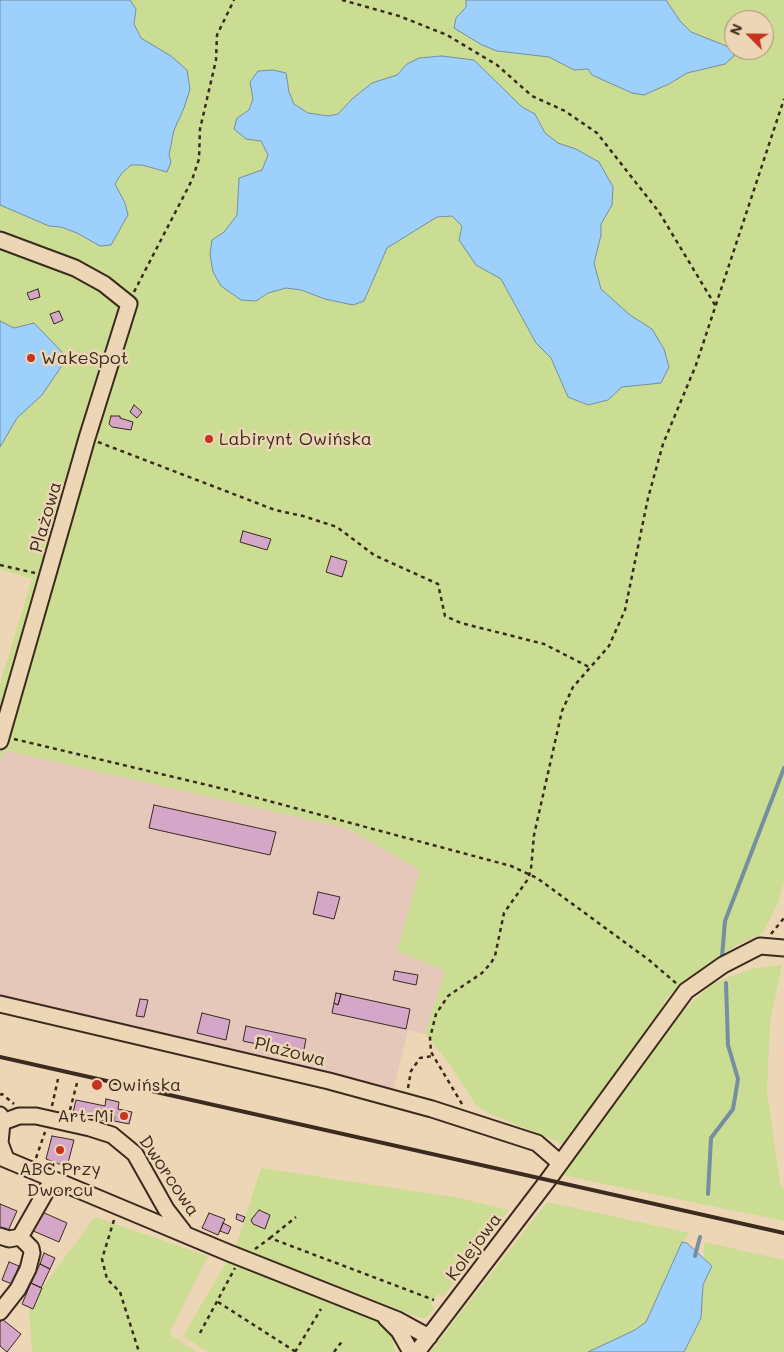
<!DOCTYPE html>
<meta charset="utf-8">
<style>
body{margin:0}
#map{position:relative;width:784px;height:1352px;overflow:hidden;background:#edd6b6;font-family:Mali,sans-serif}
canvas{display:block}
.north{position:absolute;left:724px;top:10px;width:50px;height:50px;box-sizing:border-box;background:#edd6b6;border:1px solid #a69179;border-radius:50%;rotate:293deg;font-size:14px;font-weight:700;line-height:20px;text-align:center;color:#3b2a1e}
.north::after{content:'';display:block;margin:auto;width:18px;height:22px;background:#c8321e;clip-path:polygon(50% 0,100% 100%,50% 72%,0 100%)}
</style>
<div id="map">
<canvas width="784" height="1352"></canvas>
<div class="north">N</div>
</div>
<script>
const ctx = document.querySelector('canvas').getContext('2d');
ctx.lineJoin = 'round';
function paint(path, color) {
  ctx.fillStyle = color;
  ctx.fill(path, 'evenodd');
}
function poly(rows) {
  const path = new Path2D();
  for (const r of rows) {
    path.moveTo(r[0], r[1]);
    for (let i = 2; i < r.length; i += 2) path.lineTo(r[i], r[i + 1]);
  }
  return path;
}
function strokePath(path, color, width, dash) {
  ctx.strokeStyle = color;
  ctx.lineWidth = width;
  ctx.lineCap = dash ? 'butt' : 'round';
  ctx.setLineDash(dash || []);
  ctx.stroke(path);
}
function write(font, color, halo, rows, align = 'center') {
  ctx.font = font + ' Mali,sans-serif';
  ctx.lineWidth = 5;
  ctx.setLineDash([]);
  ctx.textBaseline = 'middle';
  ctx.strokeStyle = halo;
  ctx.fillStyle = color;
  for (const [text, x, y, turn = 0] of rows) {
    ctx.save();
    ctx.translate(x, y);
    ctx.rotate((+turn || 0) * Math.PI / 180);
    ctx.textAlign = isNaN(turn) ? turn : align;
    if (halo) ctx.strokeText(text, 0, 0);
    ctx.fillText(text, 0, 0);
    ctx.restore();
  }
}
const built = poly([
 [4,750,347,828,421,870,397,951,445,971,425,1034,408,1030,393,1091,0,999,0,765]
]);
const green = poly([
 [130,0,466,0,466,7,456,18,470,36,482,45,549,57,574,70,588,69,592,75,632,93,669,84,687,73,725,64,734,49,691,32,680,21,666,0,784,0,784,881,779,900,763,933,735,946,667,997,658,1017,563,1144,488,1113,476,1105,449,1063,425,1034,445,971,397,951,420,870,347,828,4,750,0,765,0,684,32,579,0,569,0,205,49,226,61,227,77,233,100,246,111,245,128,215,125,203,115,184,121,174,131,165,142,165,158,171,171,163,169,155,174,130,184,108,154,47,141,38,134,24,136,9],
 [734,20,764,20,764,50,734,50],
 [474,60,522,107,535,114,545,133,558,143,576,149,599,162,613,187,612,205,601,224,601,235,594,263,601,289,630,315,652,329,636,385,622,387,608,400,588,405,568,397,551,358,536,343,501,279,476,265,462,226,452,216,437,217,387,248,364,301,325,299,301,290,286,288,268,293,256,301,212,240,224,232,237,215,239,178,262,170,268,155,261,141,246,139,237,118,249,110,253,99,250,82,286,73,289,92,294,104,308,113,328,116,338,114,352,99,372,83,397,75,407,64],
 [782,965,770,1022,767,1091,780,1184,784,1189,784,1221,561,1175,680,1014,693,1001,713,983,751,969],
 [261,1168,454,1197,509,1210,443,1297,438,1294,430,1305,435,1308,426,1318,421,1318,236,1247],
 [547,1202,690,1233,682,1242,646,1322,635,1330,588,1352,430,1352],
 [95,1217,208,1256,169,1334,197,1352,32,1352,29,1307,33,1309,42,1288],
 [704,1242,784,1260,784,1352,684,1352,701,1318,703,1285,712,1266,704,1257],
 [227,1261,381,1323,391,1332,395,1352,208,1352,183,1336]
]);
const water = poly([
 [0,0,130,0,136,9,134,24,141,38,171,56,187,70,190,89,184,108,174,130,169,155,171,162,167,172,142,165,131,165,121,174,115,184,125,203,128,215,111,245,100,246,77,233,61,227,49,226,0,205,0,0],
 [466,0,666,0,680,21,691,32,734,49,734,56,725,64,687,73,669,84,644,95,632,93,592,75,588,69,574,70,549,57,497,51,482,45,454,28,456,18,466,7,466,0],
 [442,56,474,60,522,107,535,114,545,133,558,143,576,149,599,162,613,187,612,205,601,224,601,235,594,263,601,289,630,315,652,329,664,349,669,367,661,383,622,387,608,400,588,405,568,397,551,358,536,343,501,279,476,265,459,240,462,226,452,216,437,217,387,248,364,301,353,305,325,299,301,290,286,288,268,293,256,301,241,300,221,286,213,272,210,254,212,240,224,232,237,215,239,178,262,170,268,155,261,141,246,139,234,129,237,118,249,110,253,99,250,82,258,71,273,70,286,73,289,92,294,104,308,113,328,116,338,114,352,99,372,83,397,75,407,64,419,58,442,56],
 [0,321,14,328,34,323,63,353,63,364,42,395,17,418,0,447,0,321],
 [682,1242,687,1243,712,1266,703,1285,701,1318,684,1352,588,1352,635,1330,646,1322,682,1242]
]);
const stream = poly([
 [722,957,725,921,784,768],
 [708,1194,711,1138,733,1109,738,1079,728,1045,726,983],
 [695,1256,700,1237]
]);
const building = poly([
 [38,289,40,297,30,300,27,293,38,289],
 [59,311,63,320,54,324,50,314,59,311],
 [134,405,142,412,137,418,130,412,134,405],
 [111,416,120,416,120,418,133,422,131,430,112,427,109,424,111,416],
 [243,531,271,539,267,550,240,542,243,531],
 [331,556,347,561,342,577,326,572,331,556],
 [154,805,276,832,270,855,149,828,154,805],
 [318,892,340,897,334,919,313,914,318,892],
 [395,971,418,975,416,985,393,980,395,971],
 [336,993,341,994,338,1005,334,1003,336,993],
 [341,994,410,1009,406,1029,332,1013,334,1003,338,1005,341,994],
 [140,999,148,1000,144,1017,136,1016,140,999],
 [202,1013,230,1020,226,1040,197,1033,202,1013],
 [246,1026,306,1039,303,1054,243,1041,246,1026],
 [106,1099,119,1102,118,1109,132,1112,129,1124,114,1121,115,1117,110,1116,107,1116,106,1121,73,1113,76,1100,105,1106,106,1099],
 [52,1136,74,1140,67,1167,46,1159,52,1136],
 [0,1204,17,1211,8,1231,0,1228,0,1204],
 [259,1210,270,1215,265,1229,253,1224,251,1220,259,1210],
 [40,1211,67,1223,59,1242,31,1230,40,1211],
 [209,1213,225,1219,218,1235,202,1228,209,1213],
 [237,1214,245,1217,243,1222,236,1219,237,1214],
 [223,1223,231,1227,228,1234,220,1231,223,1223],
 [44,1253,55,1258,50,1269,40,1264,44,1253],
 [9,1262,19,1266,12,1284,2,1280,9,1262],
 [40,1264,50,1269,41,1288,31,1283,40,1264],
 [31,1283,42,1288,33,1309,22,1304,31,1283],
 [2,1319,21,1334,7,1352,0,1346,0,1322,2,1319]
]);
const path = poly([
 [342,0,399,16,447,35,497,65,532,96,565,111,597,133,659,212,715,305],
 [134,292,192,180,199,159,200,129,216,60,217,35,234,0],
 [98,442,275,510,303,516,337,527,374,555,438,584,445,616,461,623,544,644,591,668],
 [0,565,35,573],
 [14,739,224,789,511,866,537,878,649,960,677,984],
 [771,934,784,918],
 [408,1088,411,1071,420,1058,433,1056],
 [0,1095,2,1094,14,1104],
 [462,1104,431,1052,430,1038,436,1014,448,996,482,973,491,963,495,956,504,913,528,879,531,869,534,835,562,711,573,687,609,646,625,610,648,498,663,444,696,365,784,99],
 [52,1106,58,1079],
 [70,1110,77,1083],
 [36,1158,45,1132],
 [114,1220,102,1259,107,1279,120,1292,139,1352],
 [270,1238,296,1217],
 [255,1249,270,1238,434,1300],
 [218,1302,296,1352],
 [200,1333,235,1268],
 [295,1352,321,1309],
 [334,1352,343,1340]
]);
const minor = poly([
 [0,240,75,268,104,284,129,304,87,438,0,741],
 [0,1004,329,1081,432,1109,537,1143,560,1163],
 [0,1115,2,1122,0,1143,6,1159],
 [0,1123,19,1116,36,1116,90,1128,112,1135,135,1154,166,1209,183,1231],
 [0,1157,229,1253,398,1320,429,1337],
 [0,1236,9,1239,20,1237],
 [0,1312,18,1289,28,1269,32,1253,31,1248,20,1237,53,1179],
 [386,1318,399,1331,411,1352],
 [417,1352,548,1180,686,991,723,965,760,946,784,948]
]);
const rail = poly([
 [0,1057,784,1233]
]);
const markers = [
 [31,358,5,"#c8321e"],
 [209,439,5,"#c8321e"],
 [97,1085,6,"#c8321e"],
 [124,1116,5,"#c8321e"],
 [60,1150,5,"#c8321e"]
];
const poiNames = [
 ["WakeSpot",41,358],
 ["Labirynt Owińska",219,439],
 ["Owińska",108,1085],
 ["Art-Mi",114,1116,"right"],
 ["ABC Przy",60,1169,"center"],
 ["Dworcu",60,1190,"center"]
];
const streetNames = [
 ["Plażowa",46,517,-74],
 ["Plażowa",290,1052,14],
 ["Dworcowa",169,1176,56],
 ["Kolejowa",474,1247,-53]
];
paint(built, '#e6c8bb');
paint(green, '#cadd92');
paint(water, '#9dd0fa');
strokePath(water, '#768ea2', 1);
strokePath(stream, '#768ea2', 4);
paint(building, '#d4a6c8');
strokePath(building, '#3b2a1e', 1);
strokePath(minor, '#3b2a1e', 19);
strokePath(path, '#3b2a1e', 2.5, [4, 4]);
strokePath(minor, '#edd6b6', 15);
strokePath(rail, '#3b2a1e', 4);
for (const [x, y, r, color] of markers) {
  const dot = new Path2D();
  dot.arc(x, y, r, 0, 2 * Math.PI);
  ctx.fillStyle = color;
  ctx.fill(dot);
  strokePath(dot, '#edd6b6', 2);
}
write('18px', '#3b2a1e', '#edd6b6', poiNames, 'left');
write('18px', '#3b2a1e', '#edd6b6', streetNames);
</script>
